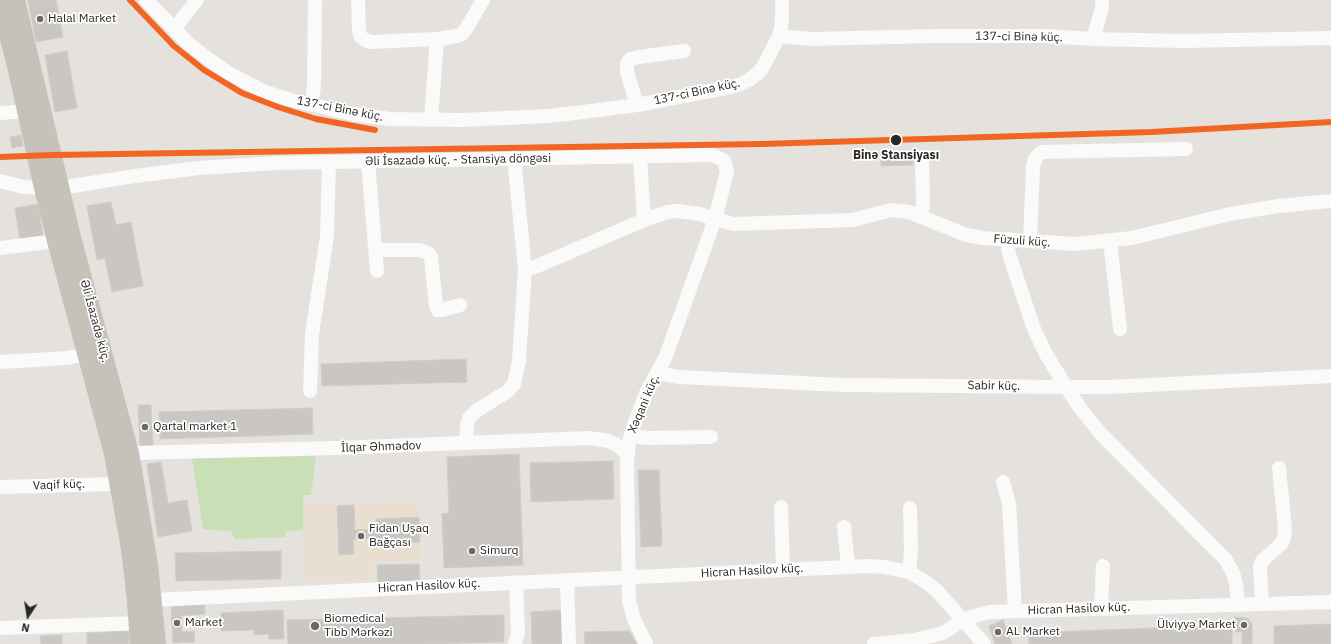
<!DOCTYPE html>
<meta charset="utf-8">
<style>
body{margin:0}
#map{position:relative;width:1331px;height:644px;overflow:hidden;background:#e5e1dc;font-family:"IBM Plex Sans",sans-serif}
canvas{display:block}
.north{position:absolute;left:8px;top:596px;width:40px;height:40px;-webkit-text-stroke:3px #fff;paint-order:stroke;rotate:192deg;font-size:11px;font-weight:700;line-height:16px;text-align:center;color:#272727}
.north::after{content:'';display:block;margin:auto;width:14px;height:18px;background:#272727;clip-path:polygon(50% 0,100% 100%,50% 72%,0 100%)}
</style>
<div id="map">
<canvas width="1331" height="644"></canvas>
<div class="north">N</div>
</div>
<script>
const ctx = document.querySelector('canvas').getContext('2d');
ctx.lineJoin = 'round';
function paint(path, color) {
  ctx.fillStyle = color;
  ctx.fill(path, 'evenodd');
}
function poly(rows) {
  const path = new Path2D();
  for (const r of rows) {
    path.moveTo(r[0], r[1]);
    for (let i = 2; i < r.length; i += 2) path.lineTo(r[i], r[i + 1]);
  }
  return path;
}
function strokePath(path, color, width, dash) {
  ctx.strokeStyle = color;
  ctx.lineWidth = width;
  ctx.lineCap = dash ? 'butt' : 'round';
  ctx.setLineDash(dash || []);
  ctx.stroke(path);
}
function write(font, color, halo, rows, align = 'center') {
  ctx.font = font + ' "IBM Plex Sans",sans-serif';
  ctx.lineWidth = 3.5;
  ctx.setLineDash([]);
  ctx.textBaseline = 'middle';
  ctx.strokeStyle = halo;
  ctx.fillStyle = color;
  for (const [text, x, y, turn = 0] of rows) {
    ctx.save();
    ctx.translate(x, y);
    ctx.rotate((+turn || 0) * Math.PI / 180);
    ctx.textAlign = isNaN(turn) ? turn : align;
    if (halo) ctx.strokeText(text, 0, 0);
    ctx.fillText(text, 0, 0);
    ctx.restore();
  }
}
const education = poly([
 [418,502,420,560,374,561,375,580,304,581,303,504]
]);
const green = poly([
 [316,456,311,495,303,495,303,530,286,531,286,537,234,539,232,531,203,529,192,458]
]);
const building = poly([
 [28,0,56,0,63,37,36,42,28,0],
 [67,51,77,108,55,112,45,55,67,51],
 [21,135,23,146,12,148,10,137,21,135],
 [912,152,913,165,881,166,881,153,912,152],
 [111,202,116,225,131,222,143,286,112,292,105,258,97,260,87,206,111,202],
 [38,204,43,237,20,241,15,208,38,204],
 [466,359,467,382,322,386,321,364,466,359],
 [138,405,151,405,153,446,140,447,138,405],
 [312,408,313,434,160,439,159,412,312,408],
 [519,454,523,565,444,568,442,514,449,513,447,457,519,454],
 [613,461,614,499,531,502,530,463,613,461],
 [161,462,168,503,187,500,192,531,158,537,147,464,161,462],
 [638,470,659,470,662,546,641,547,638,470],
 [354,505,355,530,377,529,376,519,419,517,420,542,377,544,377,539,353,539,354,554,339,555,337,506,354,505],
 [281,551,281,579,176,581,175,553,281,551],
 [419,564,420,581,378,583,377,565,419,564],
 [204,604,205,614,181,616,182,632,194,631,195,642,173,643,171,607,204,604],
 [283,610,284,639,269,639,268,634,254,635,254,630,221,631,221,613,283,610],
 [561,610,563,644,532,644,531,612,561,610],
 [504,615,504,642,424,644,288,644,287,620,504,615],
 [1235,617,1246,618,1249,620,1252,624,1252,644,1242,644,1242,632,1236,632,1235,617],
 [1003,620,1012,644,995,644,989,626,1003,620],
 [1331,624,1331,644,1274,644,1274,626,1331,624],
 [1232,625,1232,644,1029,644,1028,633,1232,625],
 [129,631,129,644,87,644,87,633,129,631],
 [629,631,637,644,585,644,584,632,629,631],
 [62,635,62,644,41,644,40,636,62,635]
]);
const minor = poly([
 [146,0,189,44,207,58,230,74,265,92,291,100,353,114,390,119,462,120,548,116,583,112,637,105,726,88,738,85,749,80,758,73,763,67,779,36,781,29,782,20,782,0],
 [358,0,359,31,361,37,365,40,371,42,437,39,457,36,462,34,466,29,483,0],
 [174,29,197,0],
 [779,36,811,39,937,36,1047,36,1093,39,1185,41,1331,38],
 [1093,39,1102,8,1102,0],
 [312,105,314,85,315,0],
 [637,105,627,72,627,64,630,59,639,57,684,51],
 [0,113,26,111],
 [431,119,437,39],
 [640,157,644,220],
 [368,162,377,271],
 [0,181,24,187,43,188],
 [60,188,135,176,199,168,277,163,712,155,723,160,725,163,727,172,715,219,666,356,646,393,634,425,629,442,627,463,629,601,634,619,646,644],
 [921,217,923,202,922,158],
 [1008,239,1008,248,1009,254,1034,329,1046,354,1066,387,1081,409,1101,434,1226,560,1233,573,1236,584,1238,604],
 [1030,241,1033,167,1035,159,1041,152,1186,149],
 [1110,241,1120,329],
 [0,248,56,241],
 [376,250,420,250,428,253,431,257,436,306,438,310,442,310,460,305],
 [525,269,535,267,644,220,668,212,677,211,700,214,715,219,733,224,853,220,891,210,901,211,909,212,966,235,983,238,1076,244,1132,238,1230,214,1278,206,1331,201],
 [0,362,68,358,87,354],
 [657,373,679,377,843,385,1066,387,1108,387,1331,376],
 [310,391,312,334,327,236,329,162],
 [631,436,649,438,711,437],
 [466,443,467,426,469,418,476,411,508,391,514,384,519,360,525,269,514,158],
 [130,453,337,448,589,438,609,441,617,445,627,454],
 [1003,482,1009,504,1015,611],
 [0,487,119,484],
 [781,507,783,569],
 [844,527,848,566],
 [909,572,911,550,910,508],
 [567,580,569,644],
 [153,600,868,566,884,567,909,572,926,582,936,590,963,620,974,616,990,612,1331,602],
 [1262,603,1260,567,1262,561,1282,543,1284,537,1285,529,1279,468],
 [1101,609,1103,566],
 [0,628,138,623],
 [515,644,518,633,516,582],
 [874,644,914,640,935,635,943,633,963,620,984,644]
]);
const major = poly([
 [16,0,72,237,130,453,149,564,157,644],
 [0,3,17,70,43,188,56,241,113,454,130,549,136,601,139,644]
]);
const rail1 = poly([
 [130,0,174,46,204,70,242,93,278,107,316,119,375,130],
 [0,157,53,155,761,144,1151,132,1331,122]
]);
const markers = [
 [40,19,4,"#6a6866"],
 [896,140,6,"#272727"],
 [145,427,4,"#6a6866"],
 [361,536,4,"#6a6866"],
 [472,551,4,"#6a6866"],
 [177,623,4,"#6a6866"],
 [1244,625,4,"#6a6866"],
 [315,626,5,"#6a6866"],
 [998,632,4,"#6a6866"]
];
const poiNames = [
 ["Halal Market",48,19],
 ["Qartal market 1",153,427],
 ["Fidan Uşaq",369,529],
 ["Bağçası",369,543],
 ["Simurq",480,551],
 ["Biomedical",324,619],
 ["Tibb Mərkəzi",324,633],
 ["Market",185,623],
 ["Ülviyyə Market",1236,625,"right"],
 ["AL Market",1006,632]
];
const streetNames = [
 ["137-ci Binə küç.",1019,37,1],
 ["137-ci Binə küç.",697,92,-12],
 ["137-ci Binə küç.",340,109,11],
 ["Əli İsazadə küç. - Stansiya döngəsi",458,160,-1],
 ["Füzuli küç.",1022,241,4],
 ["Əli İsazadə küç.",95,321,75],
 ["Sabir küç.",994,386,1],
 ["Xəqani küç.",644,404,-67],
 ["İlqar Əhmədov",381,447,-2],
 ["Vaqif küç.",59,485,-2],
 ["Hicran Hasilov küç.",752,571,-3],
 ["Hicran Hasilov küç.",429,586,-3],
 ["Hicran Hasilov küç.",1079,609,-2]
];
const stopNames = [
 ["Binǝ Stansiyası",896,156]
];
paint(education, '#e8dfd1');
paint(green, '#c9dfb6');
paint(building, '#cac7c3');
strokePath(building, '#d0cdc8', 1);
strokePath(minor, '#fbfafa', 14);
strokePath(major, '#c6c2b9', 18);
strokePath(rail1, '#f26522', 6);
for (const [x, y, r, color] of markers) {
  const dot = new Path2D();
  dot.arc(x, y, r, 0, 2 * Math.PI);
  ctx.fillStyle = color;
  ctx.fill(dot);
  strokePath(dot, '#fff', 1.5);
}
write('12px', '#272727', '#fff', poiNames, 'left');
write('12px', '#272727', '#fff', streetNames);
write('bold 12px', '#272727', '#fff', stopNames);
</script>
